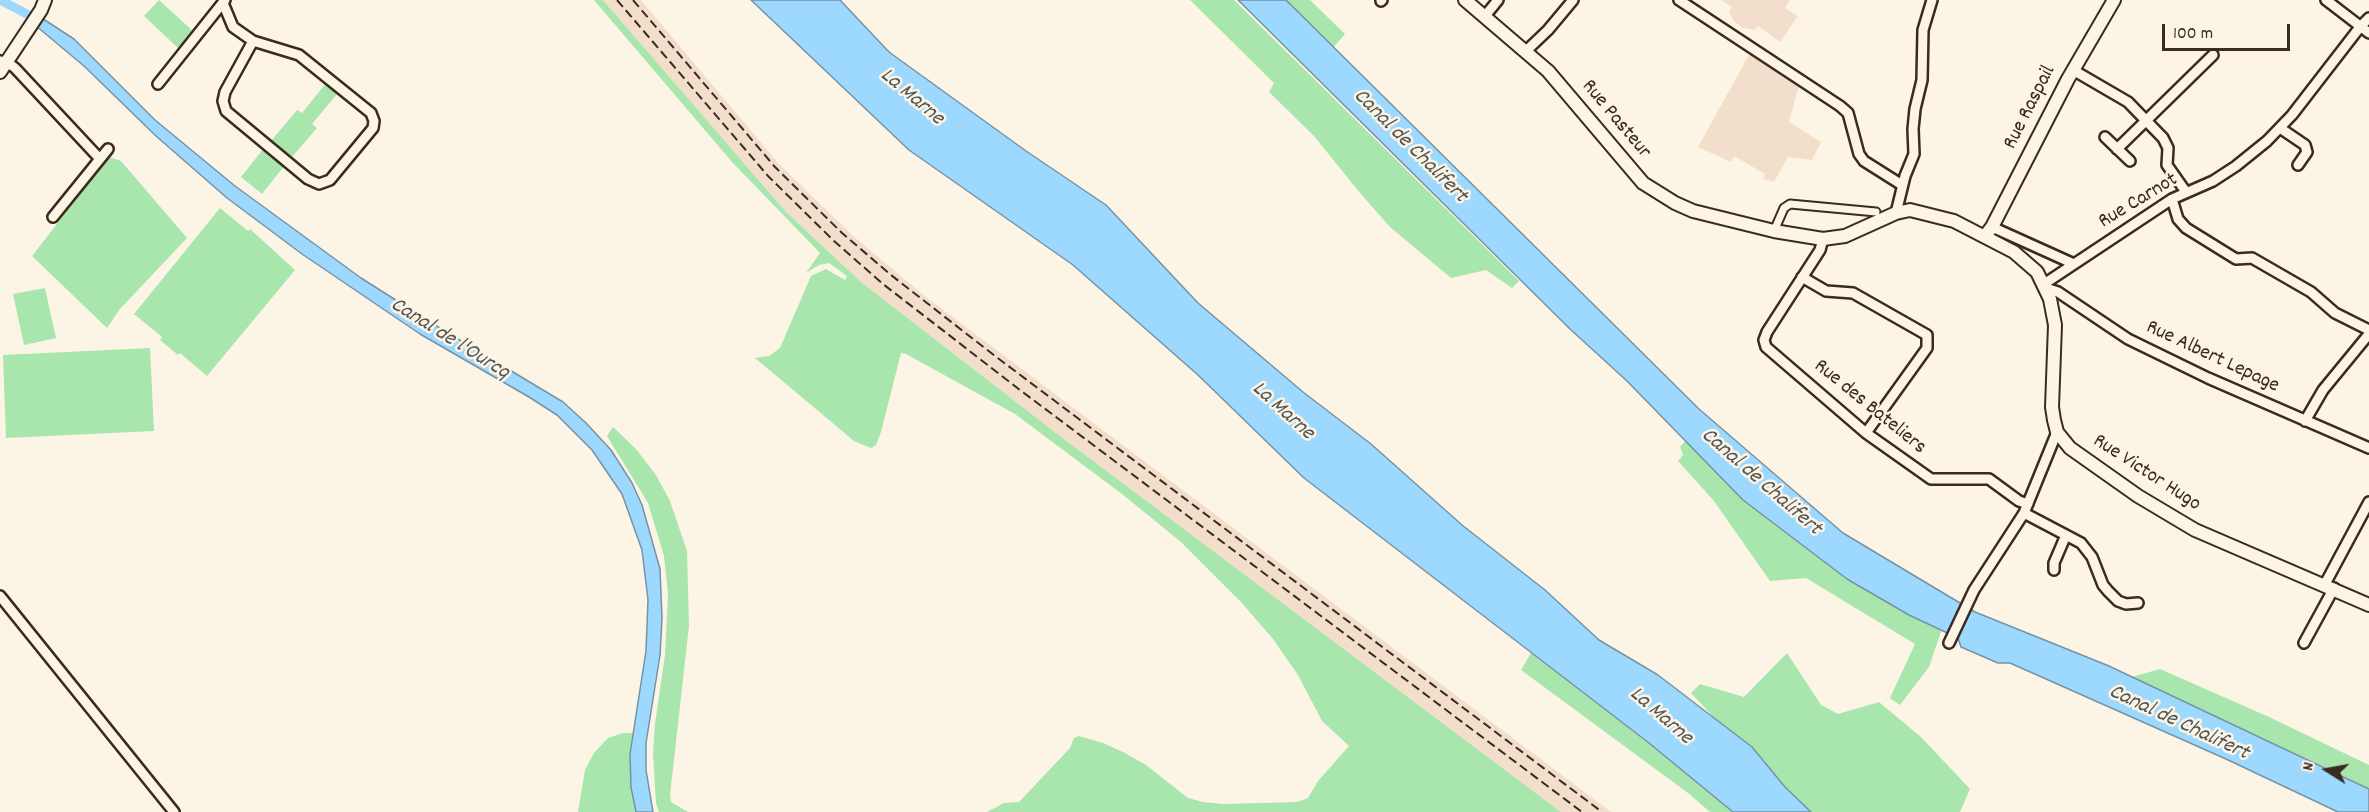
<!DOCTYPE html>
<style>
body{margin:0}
#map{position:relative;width:2369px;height:812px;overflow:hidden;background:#fcf5e5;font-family:Dekko,sans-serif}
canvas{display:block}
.north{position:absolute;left:2297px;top:740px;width:60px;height:60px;-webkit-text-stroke:4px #fcf5e5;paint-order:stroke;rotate:281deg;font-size:16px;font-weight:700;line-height:24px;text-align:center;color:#3b2a1e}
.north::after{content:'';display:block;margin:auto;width:21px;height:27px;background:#3b2a1e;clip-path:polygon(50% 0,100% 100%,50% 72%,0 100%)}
.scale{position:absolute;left:2162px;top:24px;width:128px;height:27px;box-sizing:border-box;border:3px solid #3b2a1e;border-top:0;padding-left:8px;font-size:18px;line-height:21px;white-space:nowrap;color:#3b2a1e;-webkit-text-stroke:4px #fcf5e5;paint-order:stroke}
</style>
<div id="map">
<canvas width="2369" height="812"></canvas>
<div class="north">N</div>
<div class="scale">100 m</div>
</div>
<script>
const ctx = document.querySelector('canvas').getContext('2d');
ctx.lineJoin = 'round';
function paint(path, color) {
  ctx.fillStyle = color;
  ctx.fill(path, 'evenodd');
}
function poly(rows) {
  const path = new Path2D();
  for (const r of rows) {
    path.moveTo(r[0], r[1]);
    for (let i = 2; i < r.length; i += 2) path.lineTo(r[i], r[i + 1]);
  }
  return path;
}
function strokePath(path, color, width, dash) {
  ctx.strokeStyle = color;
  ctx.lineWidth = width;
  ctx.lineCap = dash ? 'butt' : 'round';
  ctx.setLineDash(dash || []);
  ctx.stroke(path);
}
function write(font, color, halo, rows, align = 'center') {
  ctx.font = font + ' Dekko,sans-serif';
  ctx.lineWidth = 5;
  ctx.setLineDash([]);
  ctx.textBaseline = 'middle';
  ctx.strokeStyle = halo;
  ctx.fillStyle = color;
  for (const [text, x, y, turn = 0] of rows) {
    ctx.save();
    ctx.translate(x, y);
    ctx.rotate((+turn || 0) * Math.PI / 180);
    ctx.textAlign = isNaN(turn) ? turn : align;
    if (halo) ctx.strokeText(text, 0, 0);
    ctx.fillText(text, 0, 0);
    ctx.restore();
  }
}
const built = poly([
 [603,0,641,0,778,163,852,235,922,294,1611,812,1561,812,1060,436,861,282,786,212],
 [1721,0,1790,0,1785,8,1798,16,1780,42,1758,26,1754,30,1743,28,1735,22,1729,13,1732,7],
 [1750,53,1799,85,1789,122,1821,142,1812,160,1788,157,1774,182,1763,179,1765,174,1734,156,1731,162,1698,147]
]);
const green = poly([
 [159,0,193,31,178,48,144,16],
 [594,0,603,0,786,212,861,282,1060,436,1561,812,987,812,1004,803,1019,802,1070,748,1074,738,1079,736,1103,743,1123,752,1146,765,1188,798,1203,802,1224,804,1297,802,1308,798,1318,781,1349,746,1322,721,1298,675,1273,639,1241,602,1181,542,1122,494,1015,414,906,354,901,353,881,432,876,445,871,448,854,441,755,358,769,356,780,348,811,276,826,269,845,280,847,276,829,263,819,265,806,273,820,253,732,162],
 [1190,0,1234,0,1519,281,1512,288,1486,270,1451,278,1390,227,1360,193,1314,136,1269,92,1274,83],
 [1281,0,1310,0,1345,34,1332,49],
 [327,82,338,93,312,124,317,128,291,158,271,141,297,110,302,113],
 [264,148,285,165,262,194,241,177],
 [109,157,121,161,187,238,120,309,107,328,32,256],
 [220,208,248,231,250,229,295,270,207,376,180,353,178,355,160,340,162,337,134,314],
 [45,288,56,338,24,345,13,294],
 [150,348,154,431,6,438,3,355],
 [613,427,636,449,656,475,670,501,687,551,689,626,670,795,671,802,688,812,659,812,656,803,653,753,655,724,665,655,668,594,664,556,648,503,607,436],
 [1690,436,1942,629,1929,667,1900,705,1890,698,1915,644,1806,578,1770,581,1714,501,1678,461,1683,455,1680,447],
 [1531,653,1649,743,1733,812,1710,812,1688,793,1521,670],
 [1787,653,1821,705,1838,714,1879,702,1921,737,1970,789,1960,812,1802,812,1691,693,1700,684,1744,697],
 [2160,669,2269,717,2369,765,2369,789,2132,677],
 [623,733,633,733,630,754,631,787,636,812,578,812,585,770,594,753,608,738]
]);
const water = poly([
 [751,0,840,0,889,52,1026,151,1106,205,1198,303,1303,392,1371,444,1462,525,1545,590,1599,640,1658,675,1752,747,1785,787,1811,812,1733,812,1649,743,1304,478,1198,375,1073,265,909,150,751,0],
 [1238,0,1286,0,1699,409,1843,533,1975,612,2109,666,2369,789,2369,812,2338,812,2226,759,2010,663,1998,663,1961,647,1958,638,1909,615,1847,579,1743,500,1627,381,1570,329,1238,0],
 [34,13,74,39,155,120,235,186,361,278,443,330,563,402,586,423,611,450,632,483,642,505,660,569,662,618,660,655,646,743,646,770,653,812,636,812,631,787,630,754,646,651,648,600,642,550,622,494,592,450,557,415,529,397,420,334,302,254,227,198,156,136,84,66,29,20,34,13]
]);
const canal = poly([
 [0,0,27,14,39,23]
]);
const pedestrian = poly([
 [1774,231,1784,208,1790,204,1876,212]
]);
const minor = poly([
 [1679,0,1840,106,1848,113,1859,154,1864,161,1902,185],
 [2326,0,2369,33],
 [1381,1,1382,0],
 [223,3,233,27,253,41,299,55,371,113,374,121,373,128,330,180,319,184,308,179,226,111,223,101,225,92,253,41],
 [1485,16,1498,0],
 [1526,51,1548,30,1573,0],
 [0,61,7,62,15,68,100,159],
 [2073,70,2128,102,2163,138,2168,148,2167,165,2186,192],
 [158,84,225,0],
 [2280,128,2305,145,2307,152,2298,165],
 [2105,137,2130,161],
 [2117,149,2213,55],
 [2172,199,2178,219,2186,228,2236,259,2252,258,2311,292,2335,313,2369,330],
 [1896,213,1905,176,1914,154,1913,129,1915,109,1922,80,1923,30,1932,0],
 [53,217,108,149],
 [1992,227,2074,264],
 [1823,239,1820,250,1767,332,1764,340,1766,347,1866,433,1931,479,1989,479,2019,501,2028,504],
 [1802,277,1826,291,1853,293,1927,335,1927,348,1866,433],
 [2044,284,2172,199,2213,181,2236,166,2267,141,2292,115,2360,27,2369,18],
 [2046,288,2058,292,2128,339,2208,378,2369,448],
 [2305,421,2323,390,2369,334],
 [2024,513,2081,543,2092,557,2103,585,2108,591,2118,601,2126,604,2138,603],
 [2054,570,2054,563,2066,535],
 [2325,584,2369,502],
 [0,596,174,812],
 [1949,643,1974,590,2024,513,2057,432],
 [2304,643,2334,588]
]);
const tertiary = poly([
 [1465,0,1548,71,1643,183,1675,203,1693,211,1774,231,1823,239,1845,236,1896,213,1910,210,1954,221,2014,252,2037,272,2050,299,2055,325,2052,407,2054,420,2057,432,2070,448,2138,496,2195,530,2369,605],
 [0,72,41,10,45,0],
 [1985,236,1992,227,2068,79,2114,0]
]);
const rail = poly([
 [617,0,768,176,834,241,883,284,1020,390,1582,812],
 [633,0,775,167,842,233,891,275,995,356,1602,812]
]);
const streetNames = [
 ["Rue Raspail",2031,108,-63],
 ["Rue Pasteur",1615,120,50],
 ["Rue Carnot",2139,202,-31],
 ["Rue Albert Lepage",2212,358,25],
 ["Rue des Bateliers",1869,408,39],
 ["Rue Victor Hugo",2146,474,33]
];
const waterNames = [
 ["La Marne",911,98,40],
 ["Canal de Chalifert",1409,147,45],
 ["Canal de l'Ourcq",449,340,32],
 ["La Marne",1282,412,42],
 ["Canal de Chalifert",1760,483,41],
 ["La Marne",1660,717,41],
 ["Canal de Chalifert",2178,724,25]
];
paint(built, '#f2decb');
paint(green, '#a9e6ad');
paint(water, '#9dd9fe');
strokePath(water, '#7693a4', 1.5);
strokePath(canal, '#9dd9fe', 9);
strokePath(pedestrian, '#3b2a1e', 11);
strokePath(minor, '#3b2a1e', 14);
strokePath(tertiary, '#3b2a1e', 16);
strokePath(pedestrian, '#fcf5e5', 7);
strokePath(minor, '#fcf5e5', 9);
strokePath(tertiary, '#fcf5e5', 12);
strokePath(rail, '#3b2a1e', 2, [9, 4.5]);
write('21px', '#3b2a1e', '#fcf5e5', streetNames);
write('italic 22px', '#545656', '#fcf5e5', waterNames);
</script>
